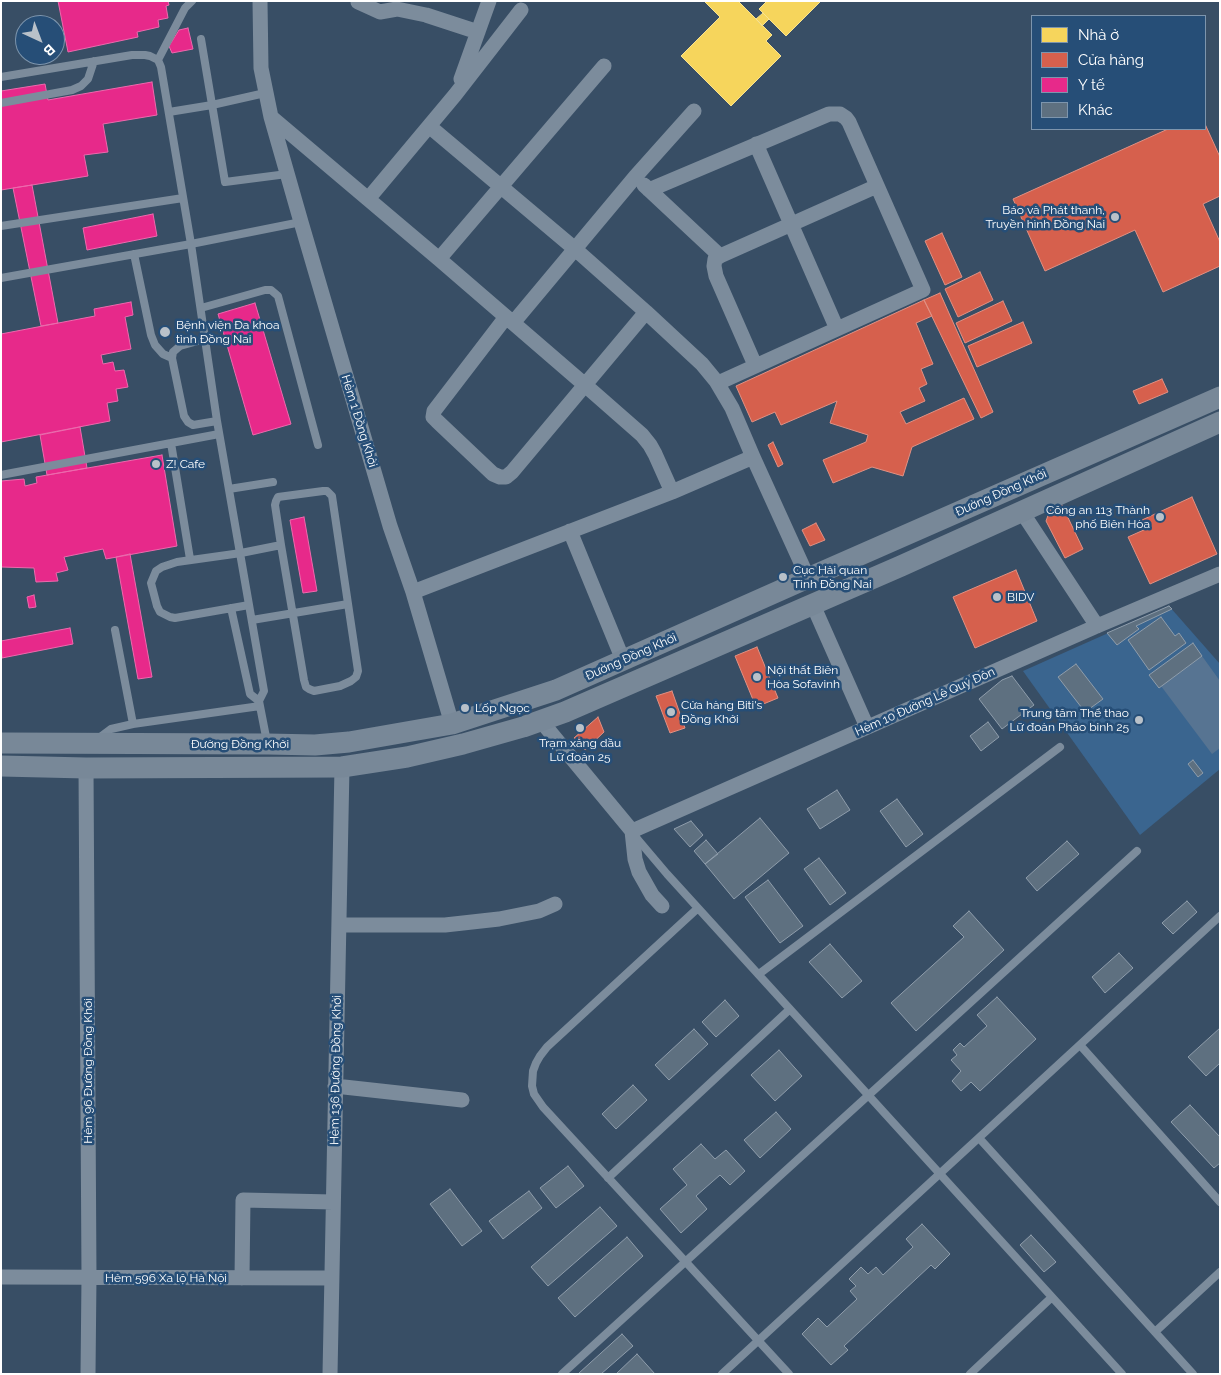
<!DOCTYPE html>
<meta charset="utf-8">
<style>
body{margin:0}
#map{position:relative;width:1221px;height:1375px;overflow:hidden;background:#384e65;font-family:Raleway,sans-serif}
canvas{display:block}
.frame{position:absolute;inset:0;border:2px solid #fff;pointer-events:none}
.legend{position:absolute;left:1031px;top:15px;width:175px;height:115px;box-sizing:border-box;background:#264e77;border:1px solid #7d95ad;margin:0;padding:6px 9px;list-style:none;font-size:15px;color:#fff}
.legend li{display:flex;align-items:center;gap:10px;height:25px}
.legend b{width:25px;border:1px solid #7d95ad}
.north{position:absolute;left:15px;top:15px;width:50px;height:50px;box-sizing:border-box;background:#264e77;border:1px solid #7d95ad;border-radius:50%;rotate:137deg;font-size:14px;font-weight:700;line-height:20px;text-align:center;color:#fff}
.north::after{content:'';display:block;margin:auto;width:18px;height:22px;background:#b9c1c9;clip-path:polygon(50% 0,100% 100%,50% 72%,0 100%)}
</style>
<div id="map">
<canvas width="1221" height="1375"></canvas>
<div class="frame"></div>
<ul class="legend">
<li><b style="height:14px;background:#f6d55c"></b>Nhà ở</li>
<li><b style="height:14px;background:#d6604d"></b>Cửa hàng</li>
<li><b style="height:14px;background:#e7298a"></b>Y tế</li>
<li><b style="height:14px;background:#5e7080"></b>Khác</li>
</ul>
<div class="north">B</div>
</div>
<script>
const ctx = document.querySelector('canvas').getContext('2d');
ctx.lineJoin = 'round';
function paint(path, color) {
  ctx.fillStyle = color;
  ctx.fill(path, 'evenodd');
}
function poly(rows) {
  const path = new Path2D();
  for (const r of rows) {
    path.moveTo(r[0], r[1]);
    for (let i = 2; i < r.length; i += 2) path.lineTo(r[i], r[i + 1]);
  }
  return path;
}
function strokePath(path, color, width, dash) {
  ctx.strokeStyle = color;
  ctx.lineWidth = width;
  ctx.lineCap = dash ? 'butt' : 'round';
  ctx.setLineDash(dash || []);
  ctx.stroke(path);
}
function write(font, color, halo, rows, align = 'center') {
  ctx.font = font + ' Raleway,sans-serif';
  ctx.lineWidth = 5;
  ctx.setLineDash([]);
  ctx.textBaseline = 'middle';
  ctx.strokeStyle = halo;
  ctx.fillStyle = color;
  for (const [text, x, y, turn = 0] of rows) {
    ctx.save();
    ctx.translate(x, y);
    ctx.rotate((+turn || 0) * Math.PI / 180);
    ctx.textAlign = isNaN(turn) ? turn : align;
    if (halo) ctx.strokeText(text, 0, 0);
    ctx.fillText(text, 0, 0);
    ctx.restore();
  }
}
const green = poly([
 [1169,606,1220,664,1220,769,1140,835,1023,671]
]);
const water = poly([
 [1202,656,1220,681,1220,748,1212,754,1161,686]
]);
const homes = poly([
 [704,1,738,1,772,35,766,41,781,56,731,106,681,56,720,17,704,1],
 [767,1,821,1,786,36,759,9,767,1],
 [763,13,769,19,762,26,756,19,763,13]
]);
const shops = poly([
 [1205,124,1220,157,1220,196,1203,204,1220,242,1220,266,1163,292,1135,230,1045,271,1013,199,1168,129,1205,129,1205,124],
 [942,233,962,277,945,285,925,241,942,233],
 [980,272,993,300,958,317,945,289,980,272],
 [940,293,993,412,981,418,924,300,940,293],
 [924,300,932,316,916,323,933,364,921,369,927,384,919,388,925,401,900,412,906,424,964,398,974,419,912,447,903,476,872,467,833,483,823,460,866,442,868,435,830,423,837,401,781,425,775,412,752,422,736,386,924,300],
 [1003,301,1012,321,965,343,956,323,1003,301],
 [1023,322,1032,343,977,367,968,346,1023,322],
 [1162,379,1168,392,1139,404,1133,391,1162,379],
 [773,442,783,464,778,467,768,445,773,442],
 [1192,497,1217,554,1150,584,1128,537,1146,529,1142,520,1192,497],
 [1061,503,1083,549,1065,558,1046,521,1050,510,1061,503],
 [816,523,825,540,810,546,802,530,816,523],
 [1016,570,1037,621,975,648,953,597,1016,570],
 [757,647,778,698,756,707,735,656,757,647],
 [672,691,685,728,670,733,656,696,672,691],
 [598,717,604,732,585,750,574,738,598,717]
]);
const health = poly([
 [58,1,168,1,169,5,166,6,168,18,158,20,159,27,137,32,138,37,68,52,58,1],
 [188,28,193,49,172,53,169,46,179,30,188,28],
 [152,82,157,115,103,124,108,152,84,155,88,176,1,190,1,91,45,84,48,100,152,82],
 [32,185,58,323,41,326,13,188,32,185],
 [153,214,157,236,87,250,83,228,153,214],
 [131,302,133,315,125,317,131,349,101,355,103,364,113,362,115,371,124,370,128,387,116,389,118,401,107,403,110,421,1,442,1,334,95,316,94,309,131,302],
 [255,303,291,424,253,435,218,314,255,303],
 [80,427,87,468,47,475,40,435,80,427],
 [162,455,177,546,106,559,103,549,64,557,68,570,56,573,58,581,36,582,34,568,1,567,1,481,24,479,25,486,37,483,36,477,162,455],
 [304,517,317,591,303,593,290,520,304,517],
 [130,554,152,677,138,679,116,557,130,554],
 [34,595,36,607,29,608,27,597,34,595],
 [70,628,73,644,2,658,1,641,70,628]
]);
const building = poly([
 [1169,606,1172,609,1136,626,1139,629,1117,645,1107,633,1169,606],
 [1161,617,1175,636,1179,633,1186,643,1149,670,1128,640,1161,617],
 [1193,643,1202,656,1159,688,1149,675,1193,643],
 [1076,664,1103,699,1085,712,1058,677,1076,664],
 [1012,676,1034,705,1002,729,979,699,1002,680,1012,676],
 [988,722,999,737,981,751,970,736,988,722],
 [1193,760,1203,773,1198,777,1188,764,1193,760],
 [837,790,850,810,820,829,807,809,837,790],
 [897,799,923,834,906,847,880,811,897,799],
 [760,818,789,853,734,899,705,864,760,818],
 [691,821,703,835,690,847,674,829,691,821],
 [706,840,718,854,705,864,694,851,706,840],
 [1067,841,1079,854,1037,891,1026,878,1067,841],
 [819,858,846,893,830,905,804,869,819,858],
 [768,880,803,926,780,943,745,897,768,880],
 [1187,901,1197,912,1173,934,1162,923,1187,901],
 [969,911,1004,950,916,1031,891,1003,964,937,953,926,969,911],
 [830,944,862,981,842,998,809,962,830,944],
 [1119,953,1133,968,1105,993,1092,977,1119,953],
 [997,997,1036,1039,980,1091,971,1082,961,1091,952,1081,961,1071,951,1060,957,1055,953,1050,960,1043,964,1047,987,1026,977,1015,997,997],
 [725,1000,739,1016,716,1037,702,1022,725,1000],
 [1220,1028,1220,1063,1206,1076,1188,1057,1220,1028],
 [694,1029,708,1044,669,1080,655,1065,694,1029],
 [779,1050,802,1076,775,1101,751,1075,779,1050],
 [633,1085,647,1100,616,1129,602,1114,633,1085],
 [1190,1105,1220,1137,1220,1163,1214,1168,1171,1122,1190,1105],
 [776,1112,791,1129,760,1158,744,1140,776,1112],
 [701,1144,715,1159,726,1150,745,1171,730,1185,720,1175,696,1196,707,1209,681,1233,660,1209,687,1185,673,1169,701,1144],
 [568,1166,584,1186,556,1208,540,1188,568,1166],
 [450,1189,482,1231,462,1246,430,1204,450,1189],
 [529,1191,542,1208,503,1239,489,1221,529,1191],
 [600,1207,617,1226,548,1286,531,1267,600,1207],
 [922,1224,950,1254,935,1269,931,1265,844,1346,848,1350,831,1365,802,1334,818,1318,827,1327,857,1299,850,1291,856,1286,849,1279,861,1267,868,1274,876,1267,883,1275,913,1247,906,1239,922,1224],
 [1031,1235,1056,1262,1044,1272,1020,1245,1031,1235],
 [627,1237,643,1256,575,1317,558,1298,627,1237],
 [622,1334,633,1346,601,1374,580,1374,579,1373,622,1334],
 [637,1354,655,1374,616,1374,637,1354]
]);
const service = poly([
 [201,39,225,182,287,174],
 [158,60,185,8,192,1],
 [1,77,132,55,145,55,150,56,158,60,161,67,191,244,217,421,264,691,259,701,267,742],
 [1,103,72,90,81,86,88,79,94,61],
 [169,112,212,105,265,93],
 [1,226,183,198],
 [134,254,151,335,155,345,163,354,172,358],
 [1,278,191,244,301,222],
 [201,308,265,290,271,290,278,296,318,445],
 [205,339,180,346,173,352,172,358,184,416,188,422,193,425,217,421],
 [171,443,190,559],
 [1,475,219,434],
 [229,489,273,482],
 [323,491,327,491,332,496,358,671,356,677,351,681,340,686,314,691,309,689,306,687,304,680,281,545,275,505,276,501,278,497,323,491],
 [249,605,175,618,170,617,160,612,157,606,151,583,156,571,162,567,177,562,241,553,281,545],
 [231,608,250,694,259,701],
 [252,620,348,604],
 [115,630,133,724],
 [99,738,111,729,133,724,260,706],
 [634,835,667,874,1122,1374],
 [698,908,547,1047,540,1056,536,1063,533,1071,532,1086,534,1094,543,1107,789,1374],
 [759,974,1060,747],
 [1080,1045,1220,1202],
 [979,1138,1193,1374],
 [608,1178,790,1009],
 [1155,1332,1220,1272],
 [562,1374,1137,851],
 [722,1374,1220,916],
 [970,1374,1052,1297]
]);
const minor = poly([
 [260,1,261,68,271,117,301,222,390,526,413,592,452,724],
 [358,2,380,12,397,9,426,15,478,32],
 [461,79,489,1],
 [271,117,439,259,585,385,642,435,650,445,655,454,672,492],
 [429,126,575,249,646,312,702,364,716,381,732,408,753,457,808,578],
 [756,144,837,329],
 [644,185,720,256],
 [649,190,829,114,840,114,846,118,849,122,923,290,718,383],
 [368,199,455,95,521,10],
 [439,259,604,66],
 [506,317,434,411,433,417,437,421,493,474,500,477,506,477,512,472,646,312],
 [513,323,635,177,694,111],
 [755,365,716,276,714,266,715,259,720,256,877,186],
 [1022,512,1097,626],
 [570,531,623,660],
 [413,592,672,492,753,457],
 [813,605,867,727],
 [541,721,632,831,635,859,639,872,652,895,662,906],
 [86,768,89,1277,88,1374],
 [632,831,1097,626,1220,574],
 [339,925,445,925,499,919,539,911,555,904],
 [335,1086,462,1100],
 [1,1277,331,1278],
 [242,1278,243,1200,333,1202],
 [330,1374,342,767]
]);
const secondary = poly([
 [1,743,268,744,315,745,349,742,452,724,556,690,808,578,1220,397],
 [1,766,86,768,342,767,407,757,463,744,523,727,565,712,901,566,1220,422]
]);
const markers = [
 [1115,217,5,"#b9c1c9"],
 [165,332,6,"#b9c1c9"],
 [156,464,5,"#b9c1c9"],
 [1160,517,5,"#b9c1c9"],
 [783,577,5,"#b9c1c9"],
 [997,597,5,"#b9c1c9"],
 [757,677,5,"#b9c1c9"],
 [465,708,5,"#b9c1c9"],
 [671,712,5,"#b9c1c9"],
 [1139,720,5,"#b9c1c9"],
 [580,728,5,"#b9c1c9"]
];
const poiNames = [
 ["Báo và Phát thanh,",1105,210,"right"],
 ["Truyền hình Đồng Nai",1105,224,"right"],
 ["Bệnh viện Đa khoa",176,325],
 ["tỉnh Đồng Nai",176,339],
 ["Z! Cafe",166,464],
 ["Công an 113 Thành",1150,510,"right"],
 ["phố Biên Hòa",1150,524,"right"],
 ["Cục Hải quan",793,570],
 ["Tỉnh Đồng Nai",793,584],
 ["BIDV",1007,597],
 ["Nội thất Biên",767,670],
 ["Hòa Sofavinh",767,684],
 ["Cửa hàng Biti's",681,705],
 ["Đồng Khởi",681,719],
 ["Lốp Ngọc",475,708],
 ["Trung tâm Thể thao",1129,713,"right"],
 ["Lữ đoàn Pháo binh 25",1129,727,"right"],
 ["Trạm xăng dầu",580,743,"center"],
 ["Lữ đoàn 25",580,757,"center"]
];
const streetNames = [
 ["Hẻm 1 Đồng Khởi",359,421,73],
 ["Đường Đồng Khởi",1001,493,-24],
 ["Đường Đồng Khởi",631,657,-24],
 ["Hẻm 10 Đường Lê Quý Đôn",925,702,-24],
 ["Đường Đồng Khởi",240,744],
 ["Hẻm 136 Đường Đồng Khởi",336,1070,-89],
 ["Hẻm 96 Đường Đồng Khởi",88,1071,-90],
 ["Hẻm 596 Xa lộ Hà Nội",166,1278]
];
paint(green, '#3a658f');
paint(water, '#577492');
paint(homes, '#f6d55c');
strokePath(homes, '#f9e28d', 1);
paint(shops, '#d6604d');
strokePath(shops, '#e29082', 1);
paint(health, '#e7298a');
strokePath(health, '#ee69ad', 1);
paint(building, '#5e7080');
strokePath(building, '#8f9dab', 1);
strokePath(service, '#7c8c9c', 8);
strokePath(minor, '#7c8c9c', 15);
strokePath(secondary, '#788898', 21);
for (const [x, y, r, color] of markers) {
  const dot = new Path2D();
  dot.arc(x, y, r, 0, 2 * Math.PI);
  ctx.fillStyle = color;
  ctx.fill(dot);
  strokePath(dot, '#264e77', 2);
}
write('12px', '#fff', '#264e77', poiNames, 'left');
write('12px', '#fff', '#264e77', streetNames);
</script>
